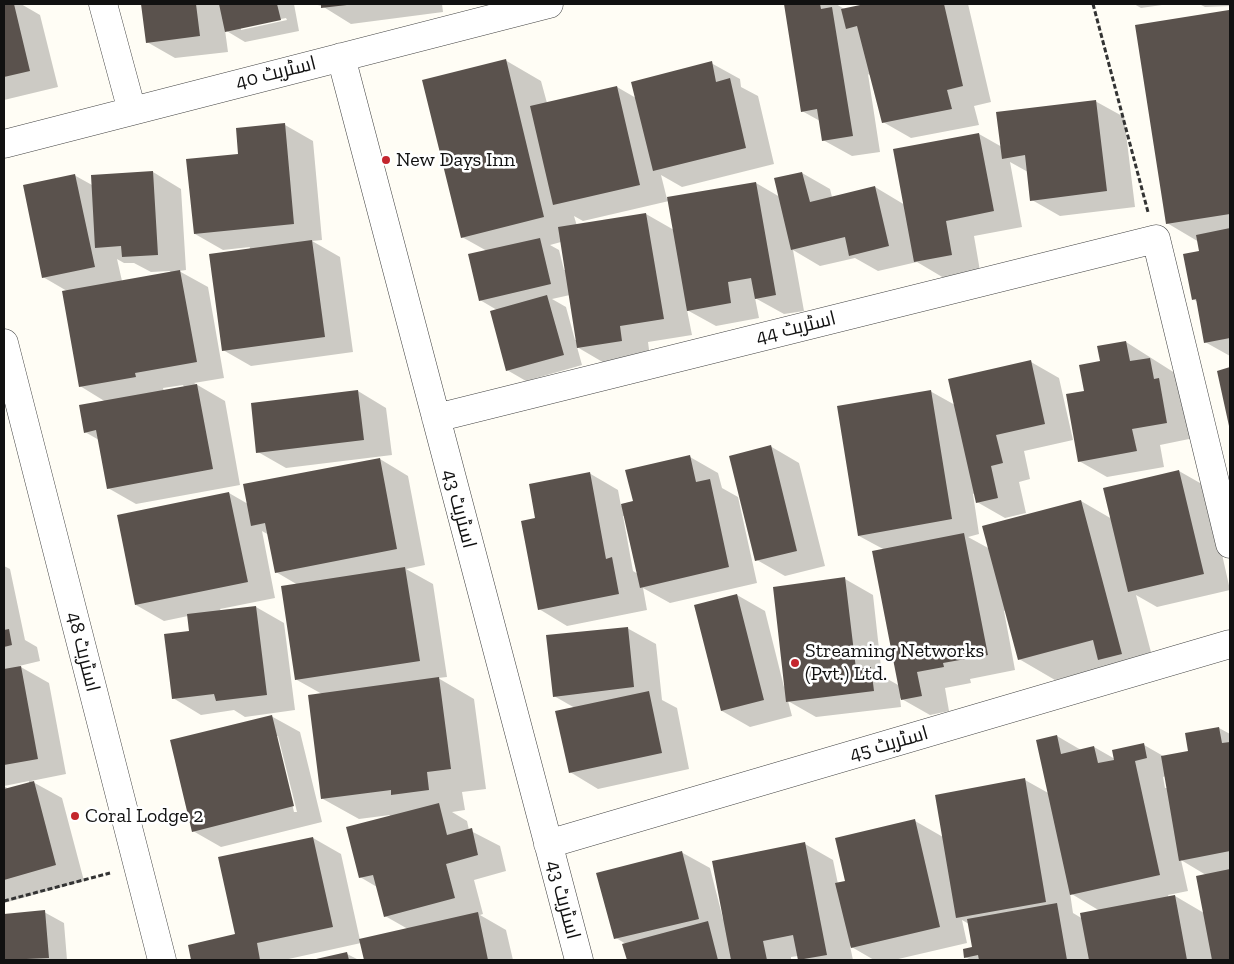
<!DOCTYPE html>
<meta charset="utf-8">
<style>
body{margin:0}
#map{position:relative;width:1234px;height:964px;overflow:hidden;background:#fffdf5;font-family:"Zilla Slab",serif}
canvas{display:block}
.frame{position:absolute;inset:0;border:5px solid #111;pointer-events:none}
</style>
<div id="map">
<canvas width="1234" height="964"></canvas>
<div class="frame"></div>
</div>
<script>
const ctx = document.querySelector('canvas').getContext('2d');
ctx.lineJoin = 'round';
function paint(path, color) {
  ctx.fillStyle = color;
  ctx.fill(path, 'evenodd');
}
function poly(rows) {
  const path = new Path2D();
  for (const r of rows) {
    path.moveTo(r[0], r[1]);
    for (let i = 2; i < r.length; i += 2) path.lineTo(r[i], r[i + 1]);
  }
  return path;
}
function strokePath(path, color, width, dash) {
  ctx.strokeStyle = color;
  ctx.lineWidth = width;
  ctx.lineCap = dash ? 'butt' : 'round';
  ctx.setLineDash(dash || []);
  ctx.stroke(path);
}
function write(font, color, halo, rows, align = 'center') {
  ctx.font = font + ' "Zilla Slab",Cairo,serif';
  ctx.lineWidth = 5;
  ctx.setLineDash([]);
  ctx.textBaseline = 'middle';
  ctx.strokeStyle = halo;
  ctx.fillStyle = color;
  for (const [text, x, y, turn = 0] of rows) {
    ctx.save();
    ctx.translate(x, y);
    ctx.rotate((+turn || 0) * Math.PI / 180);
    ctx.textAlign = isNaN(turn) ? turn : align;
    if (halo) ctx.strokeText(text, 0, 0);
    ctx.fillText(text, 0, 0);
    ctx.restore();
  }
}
const shadow = poly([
 [4,4,21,4,40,15,58,87,4,100],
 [142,4,294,4,299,31,245,42,225,30,228,52,175,58,147,42],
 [286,18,287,20,241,30,241,27],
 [313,4,442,4,443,12,351,24,322,6],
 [785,4,836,4,846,10,870,4,968,4,991,102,974,106,979,125,911,138,883,122,873,77,868,74,880,152,852,156,823,140,820,121,802,111],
 [1134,4,1169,4,1141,8],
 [1199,4,1230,4,1230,6,1205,7],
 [1229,11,1230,12,1230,356,1205,342,1198,302,1193,299,1200,252,1199,242,1167,223,1137,26],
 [505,60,541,81,547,103,617,87,636,98,711,63,740,79,741,87,758,96,774,164,682,187,661,175,667,199,756,183,780,197,802,173,830,189,832,197,875,187,905,205,894,150,979,134,1002,147,1095,101,1124,117,1135,207,1060,216,1032,200,1028,172,1010,162,1022,227,974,236,980,271,944,278,917,262,878,271,855,258,820,266,793,250,804,311,784,314,755,298,759,318,716,326,687,310,692,335,648,342,650,357,606,364,577,347,582,365,526,381,507,370,497,310,480,300,487,251,462,237],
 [669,201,674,230,646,214,577,226,574,216,583,221],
 [561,242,566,270,564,270,559,250,550,245],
 [570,295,577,340,575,340,566,307,552,299],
 [285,125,313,141,322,240,312,241,340,257,353,352,251,366,223,350,250,247,223,250,195,234,240,155],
 [153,172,181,189,186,270,179,271,208,287,224,378,194,383,225,401,240,485,136,504,108,488,99,440,85,432,106,402,80,386,67,291,43,277,74,175,92,185],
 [117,259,124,263,134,263,151,272,170,271,171,273,122,281],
 [183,385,184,387,164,391,163,388],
 [1126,342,1178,375,1194,438,1160,445,1164,467,1107,477,1079,461,1086,392,1101,362],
 [1031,362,1059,378,1073,440,1024,451,1030,479,1019,482,1026,513,1005,518,977,502,975,493,973,494,979,534,968,537,990,549,1081,501,1112,519,1179,471,1207,487,1230,590,1157,607,1136,595,1157,675,1110,666,1055,680,1019,659,1006,610,1004,611,1015,670,970,679,971,683,945,688,949,711,930,715,900,698,901,707,816,717,788,701,792,716,750,727,722,711,737,595,765,611,784,687,845,579,873,595,882,676,900,686,885,550,859,536,930,391,955,405],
 [1230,368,1230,424,1218,372],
 [358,391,386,408,392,455,286,468,258,452,252,404],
 [770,446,799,463,825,566,785,576,757,560],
 [690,457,718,473,722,488,738,497,757,583,670,603,643,588,647,610,567,626,539,609,537,519,589,473,618,490,621,506,634,502],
 [623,516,625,516,638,574,633,571],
 [380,459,408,476,425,565,406,569,433,584,447,677,438,678,474,699,486,789,462,792,465,810,452,812,467,821,469,830,500,846,506,871,474,880,483,914,480,915,506,930,513,960,365,960,361,943,284,960,193,960,190,946,236,935,313,838,341,854,360,940,408,929,385,916,377,887,360,877,390,815,359,819,323,799,322,694,297,680,298,585,276,572,269,535,262,531,275,598,220,609,221,611,256,607,284,623,295,710,245,717,234,710,201,715,173,698,190,632,188,616,164,621,136,605,229,493,248,504],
 [4,566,10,569,25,640,37,647,40,661,19,666,49,683,66,774,31,781,62,798,84,881,4,903,4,786,9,789,29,783,29,781,4,786],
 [627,628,656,644,662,700,677,708,689,769,598,789,570,772,575,708,554,696],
 [271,716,300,732,322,822,221,847,193,831],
 [276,736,278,736,297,812,294,812],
 [1219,728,1230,734,1230,960,971,960,965,957,973,948,969,924,962,920,967,943,894,960,874,960,850,946,853,960,801,960,798,956,791,957,791,960,628,960,624,945,626,944,616,938,681,852,710,868,723,919,725,919,805,844,833,860,838,884,846,882,915,821,943,837,1025,780,1050,794,1057,736,1081,750,1094,747,1115,759,1144,745,1165,757,1189,752],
 [1166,776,1168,788,1165,788,1163,777],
 [1181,860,1206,875,1204,913,1175,896,1169,898,1168,895,1188,891],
 [1070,893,1100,911,1083,919,1073,913],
 [44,912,64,923,67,960,4,960,4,915],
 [347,954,359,960,319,960]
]);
const building = poly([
 [4,4,14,4,30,71,4,77],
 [141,4,196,4,200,36,146,43],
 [219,4,277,4,281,20,225,32],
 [321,4,347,4,347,5,321,8],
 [784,4,820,4,821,9,832,7,853,136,822,141,817,109,801,112],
 [865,4,944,4,963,86,947,90,952,109,882,123,857,26,846,29,841,9],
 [1229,10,1230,214,1166,224,1135,25],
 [506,59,544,217,461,238,422,80],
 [712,61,716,82,730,78,746,148,653,171,631,82],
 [617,86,640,185,553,205,530,106],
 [1096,100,1107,191,1030,201,1025,155,1002,159,996,112],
 [285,123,294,224,194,234,186,159,238,154,236,128],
 [979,133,994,211,946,221,952,255,914,262,893,149],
 [153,171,158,255,122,257,121,246,95,248,91,175],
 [802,172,810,202,875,186,889,246,849,256,845,237,791,250,774,178],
 [75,174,95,267,42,278,23,185],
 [756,182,776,295,755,299,751,278,728,282,731,303,687,311,667,197],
 [646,213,664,319,620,326,622,341,577,348,558,227],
 [1230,228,1230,338,1204,343,1196,299,1192,300,1183,254,1199,251,1196,235],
 [540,238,551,284,479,301,468,254],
 [312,240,325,337,222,351,209,254],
 [180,270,197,362,135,373,136,377,79,387,62,291],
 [547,295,564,355,506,371,490,311],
 [1126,341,1130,361,1150,358,1154,379,1159,378,1167,423,1132,429,1137,451,1078,462,1066,394,1084,391,1079,365,1100,361,1097,346],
 [1031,360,1045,424,996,435,1003,463,991,466,998,498,976,503,948,379],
 [1230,367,1230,426,1229,426,1217,371],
 [197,384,213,469,107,489,96,430,84,433,79,405],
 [358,390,364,440,256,453,251,403],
 [931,390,952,519,858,536,837,406],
 [771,445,797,551,755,561,729,456],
 [690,455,696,482,710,479,729,567,640,588,621,504,633,501,625,470],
 [380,458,397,549,275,573,265,523,251,526,243,484],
 [1179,470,1204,574,1128,592,1103,488],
 [590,472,606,559,612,557,619,594,538,610,521,521,535,518,529,484],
 [229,492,248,582,135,605,117,515],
 [1081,500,1122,654,1098,660,1093,640,1018,660,982,526],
 [964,533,988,655,943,663,944,667,917,672,922,696,901,700,872,551],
 [405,567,420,661,295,680,281,586],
 [845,577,856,669,871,667,874,691,786,702,773,587],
 [737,594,764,700,721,711,694,605],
 [256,606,267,695,216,701,214,694,172,699,164,634,189,631,187,614],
 [628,627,634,687,553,697,546,635],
 [9,629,12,645,4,647,4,630],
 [21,666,38,759,4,765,4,669],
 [439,677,451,769,427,772,429,790,391,795,391,790,321,799,308,695],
 [649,691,662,753,569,773,555,711],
 [272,715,294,806,192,832,170,740],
 [1219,727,1222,743,1230,742,1230,851,1179,861,1161,756,1188,751,1185,733],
 [1057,735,1061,754,1094,746,1098,763,1114,760,1112,750,1144,743,1147,758,1135,761,1160,875,1070,895,1036,740],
 [1025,778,1046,902,956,918,935,795],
 [34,781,56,865,4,880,4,789],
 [439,803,447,835,472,828,478,855,446,864,455,898,384,917,373,875,359,878,346,827],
 [915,819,940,927,851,948,835,883,845,881,835,838],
 [313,837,333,927,257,943,260,960,191,960,188,945,235,934,218,857],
 [805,842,827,955,798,960,793,935,763,941,767,960,731,960,712,861],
 [682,851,699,919,614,939,596,873],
 [1230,869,1230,960,1212,960,1196,876],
 [1175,895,1187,960,1089,960,1080,913],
 [1057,903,1067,960,979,960,978,955,964,958,963,949,972,947,967,919],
 [45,910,49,958,4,960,4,914],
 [478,912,488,960,364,960,359,939],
 [708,921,718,960,627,960,622,944],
 [347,952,349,960,316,960,316,959]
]);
const path = poly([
 [1093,4,1148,212],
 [4,901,110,873]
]);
const minor = poly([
 [103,4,132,111],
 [341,57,579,960],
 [4,144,549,4],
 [4,343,162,960],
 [436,418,1156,239,1230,544],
 [548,844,1230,644]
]);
const markers = [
 [386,160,5,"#c4262e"],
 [795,663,5,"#c4262e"],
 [75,816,5,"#c4262e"]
];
const streetNames = [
 ["اسٹریٹ 40",276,73,-14],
 ["اسٹریٹ 44",796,328,-14],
 ["اسٹریٹ 43",459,509,75],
 ["اسٹریٹ 48",83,652,76],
 ["اسٹریٹ 45",889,744,-16],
 ["اسٹریٹ 43",563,900,75]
];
const poiNames = [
 ["New Days Inn",396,160],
 ["Streaming Networks",805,651],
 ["(Pvt.) Ltd.",805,674],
 ["Coral Lodge 2",85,816]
];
paint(shadow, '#0003');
paint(building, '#5a524d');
strokePath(minor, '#444', 29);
strokePath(path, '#333', 3, [5, 2.5]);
strokePath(minor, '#fff', 28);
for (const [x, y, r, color] of markers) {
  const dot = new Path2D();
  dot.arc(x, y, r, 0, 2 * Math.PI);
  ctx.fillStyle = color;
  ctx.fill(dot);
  strokePath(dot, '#fff', 2);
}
write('20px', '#111', '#fff', streetNames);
write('20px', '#111', '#fff', poiNames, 'left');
</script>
